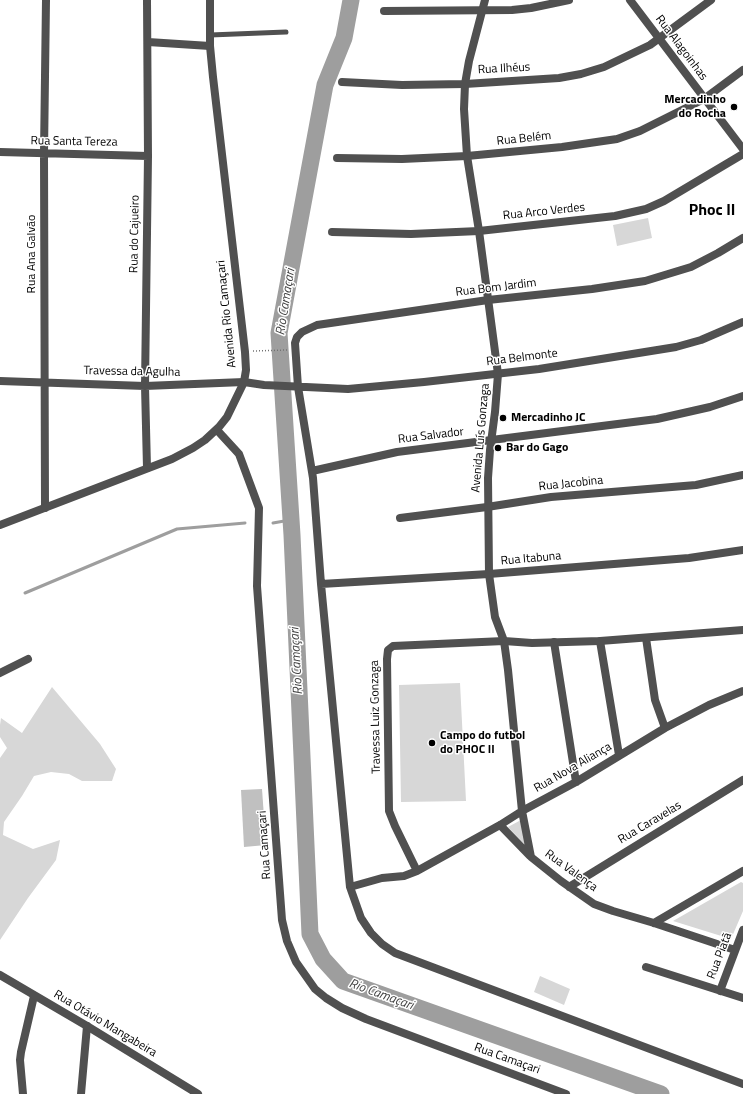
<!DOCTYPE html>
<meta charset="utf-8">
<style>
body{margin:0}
canvas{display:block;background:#fff}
</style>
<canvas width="743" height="1094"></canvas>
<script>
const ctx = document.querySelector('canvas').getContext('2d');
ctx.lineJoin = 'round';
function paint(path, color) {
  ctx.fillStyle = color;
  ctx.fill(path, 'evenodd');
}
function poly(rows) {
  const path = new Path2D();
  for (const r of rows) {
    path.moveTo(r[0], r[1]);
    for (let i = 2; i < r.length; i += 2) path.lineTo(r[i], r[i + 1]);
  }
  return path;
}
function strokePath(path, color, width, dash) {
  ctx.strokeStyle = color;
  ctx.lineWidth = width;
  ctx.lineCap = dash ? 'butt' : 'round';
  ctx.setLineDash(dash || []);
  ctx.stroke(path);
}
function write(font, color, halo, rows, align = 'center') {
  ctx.font = font + ' "Titillium Web",sans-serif';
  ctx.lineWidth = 3;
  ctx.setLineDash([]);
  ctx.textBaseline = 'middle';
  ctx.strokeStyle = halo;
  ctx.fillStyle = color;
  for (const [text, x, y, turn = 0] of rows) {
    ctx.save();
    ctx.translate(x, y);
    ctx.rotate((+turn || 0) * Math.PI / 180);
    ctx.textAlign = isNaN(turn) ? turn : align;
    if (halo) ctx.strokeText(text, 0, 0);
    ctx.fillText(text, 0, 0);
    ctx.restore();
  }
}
const green = poly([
 [648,218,652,238,617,246,613,225],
 [460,683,466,801,401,802,399,685],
 [52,687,100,744,116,769,112,781,82,781,69,774,51,772,34,776,22,796,4,822,3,835,33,849,60,840,56,860,28,898,0,940,0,758,7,748,0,737,0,725,1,718,22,733],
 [521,820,526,846,508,827],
 [741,882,743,883,743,911,731,939,673,921],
 [540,976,570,989,564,1005,534,992]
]);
const stream = poly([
 [273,523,290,520],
 [25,593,177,529,245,523]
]);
const river = poly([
 [351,0,344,38,325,85,279,333,292,535,310,934,323,959,343,981,661,1094]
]);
const building = poly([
 [262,789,266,845,244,847,241,790]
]);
const path = poly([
 [253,351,287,350]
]);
const service = poly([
 [210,35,286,32]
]);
const minor = poly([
 [384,11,512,10,531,8,569,0],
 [148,42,210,46],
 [342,82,402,85,465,84,559,78,581,74,604,67,650,45,711,0],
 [0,152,148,156],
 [337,158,402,159,467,156,562,147,617,139,640,131,704,99,743,70],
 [332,232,411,234,479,231,615,216,646,209,664,201,743,154],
 [743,238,718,253,691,267,645,281,592,289,488,300,317,325,302,332,297,337,295,343,298,387,313,478,321,584,350,887,361,918,371,933,382,944,395,953,743,1084],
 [0,381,145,386,244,382,264,385,348,389,424,382,539,369,676,347,701,340,743,322],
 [217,430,239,454,259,508,257,586,282,920,287,941,296,962,315,989,326,998,342,1008,366,1019,566,1094],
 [147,468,145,386,148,156,147,0],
 [312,471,397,452,657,419,710,407,743,396],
 [45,508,44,153,46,0],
 [400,518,487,507,551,497,696,485,743,475],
 [321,584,489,574,689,558,743,550],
 [646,638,655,700,665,728],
 [600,641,619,755],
 [554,642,576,782],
 [0,673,28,659],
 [500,825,530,856],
 [417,871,395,826,389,811,387,659,388,650,393,646,504,641,508,670,522,811,531,857,561,881,594,904,613,911,654,923,735,950],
 [350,887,382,878,404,876,417,871,500,825,522,811,576,782,665,728,709,705,743,691],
 [569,887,743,780],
 [654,923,743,871],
 [646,967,743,998],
 [720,991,743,930],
 [23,1094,20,1060,21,1052,34,996],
 [81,1094,87,1026]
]);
const tertiary = poly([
 [485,0,469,61,465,84,464,109,467,156,479,231,498,374,495,412,490,450,488,478,489,574,495,617,504,641,532,643,600,641,743,630],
 [630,0,743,149],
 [0,525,172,459,193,448,205,440,219,427,227,417,244,382,246,370,245,352,213,77,210,46,210,0],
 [0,975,87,1026,198,1094]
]);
const markers = [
 [734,107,4,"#000"],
 [503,418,4,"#000"],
 [498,448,4,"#000"],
 [432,743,4,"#000"]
];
const streetNames = [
 ["Rua Alagoinhas",681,48,53],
 ["Rua Ilhéus",504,69,-3],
 ["Rua Belém",524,139,-6],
 ["Rua Santa Tereza",74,142,1],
 ["Rua Arco Verdes",544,212,-6],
 ["Rua do Cajueiro",135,234,-89],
 ["Rua Ana Galvão",32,254,-90],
 ["Rua Bom Jardim",496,288,-7],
 ["Avenida Rio Camaçari",227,314,-96],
 ["Rua Belmonte",522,358,-7],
 ["Travessa da Agulha",132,372,1],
 ["Rua Salvador",431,436,-7],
 ["Avenida Luís Gonzaga",481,438,-85],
 ["Rua Jacobina",571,484,-6],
 ["Rua Itabuna",531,559,-5],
 ["Travessa Luiz Gonzaga",376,717,-91],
 ["Rua Nova Aliança",573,768,-30],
 ["Rua Caravelas",650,823,-31],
 ["Rua Camaçari",265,845,-94],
 ["Rua Valença",571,871,36],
 ["Rua Piatã",720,956,-69],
 ["Rua Otávio Mangabeira",105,1024,31],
 ["Rua Camaçari",507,1059,20]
];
const poiNames = [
 ["Mercadinho",726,100,"right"],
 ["do Rocha",726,114,"right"],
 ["Mercadinho JC",511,418],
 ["Bar do Gago",506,448],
 ["Campo do futbol",440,736],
 ["do PHOC II",440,750]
];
const waterNames = [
 ["Rio Camaçari",286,302,-81],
 ["Rio Camaçari",297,661,-93],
 ["Rio Camaçari",381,995,20]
];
const districtNames = [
 ["Phoc II",712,211]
];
paint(green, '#d7d7d7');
strokePath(stream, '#9e9e9e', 3);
strokePath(river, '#9e9e9e', 17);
paint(building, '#c0c0c0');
strokePath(path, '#727272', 1.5, [1, 2]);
strokePath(service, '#505050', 5);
strokePath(minor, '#505050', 8);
strokePath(tertiary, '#505050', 8);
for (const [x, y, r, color] of markers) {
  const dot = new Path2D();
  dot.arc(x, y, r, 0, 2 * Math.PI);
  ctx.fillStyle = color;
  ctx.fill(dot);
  strokePath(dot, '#fff', 1.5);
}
write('12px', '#000', '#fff', streetNames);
write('bold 12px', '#000', '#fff', poiNames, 'left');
write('italic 13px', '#3f3f3f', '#fff', waterNames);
write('bold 16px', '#000', '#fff', districtNames);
</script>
